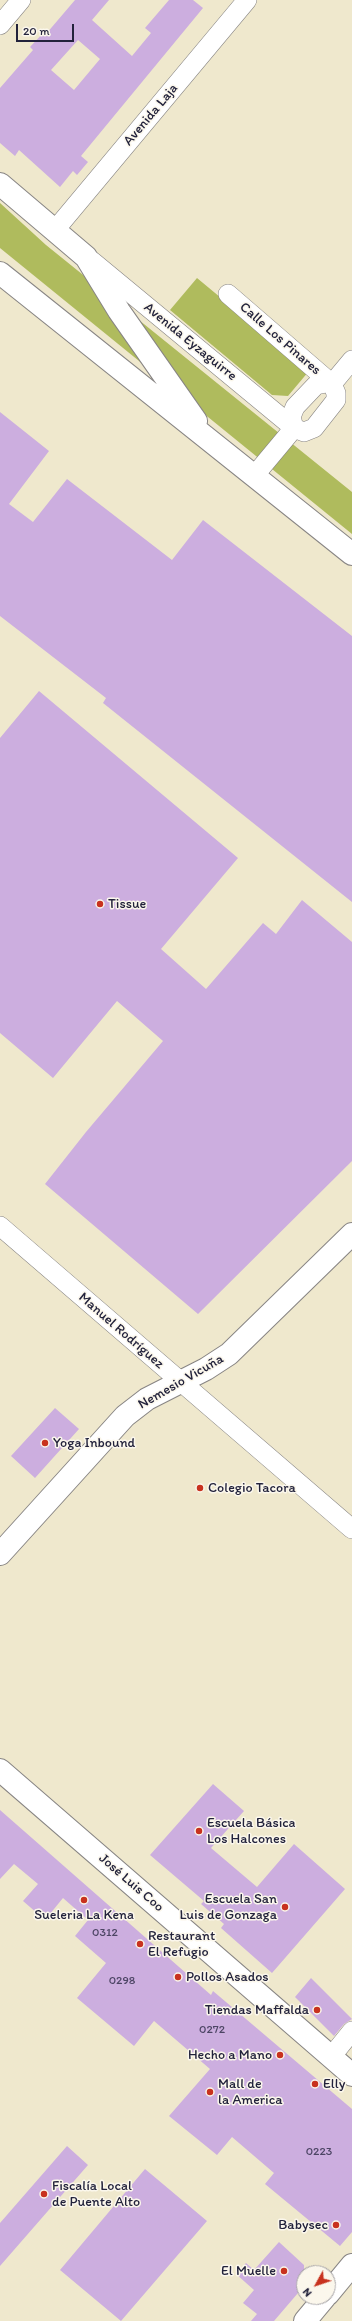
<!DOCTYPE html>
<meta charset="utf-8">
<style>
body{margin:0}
#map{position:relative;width:352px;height:2321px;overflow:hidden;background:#efe8cd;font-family:Itim,sans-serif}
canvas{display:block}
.north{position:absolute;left:296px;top:2265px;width:40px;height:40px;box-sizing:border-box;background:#fbf7ec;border:1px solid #a4a2a5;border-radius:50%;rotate:230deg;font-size:11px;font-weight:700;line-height:16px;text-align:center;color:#22223b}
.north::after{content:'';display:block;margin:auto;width:14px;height:18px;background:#c8321e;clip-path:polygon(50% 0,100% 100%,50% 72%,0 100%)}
.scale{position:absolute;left:16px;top:24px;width:58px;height:18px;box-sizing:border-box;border:2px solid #22223b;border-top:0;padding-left:5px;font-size:12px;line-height:14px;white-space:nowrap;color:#22223b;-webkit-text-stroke:3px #fbf7ec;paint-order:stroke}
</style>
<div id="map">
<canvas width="352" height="2321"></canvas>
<div class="north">N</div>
<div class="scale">20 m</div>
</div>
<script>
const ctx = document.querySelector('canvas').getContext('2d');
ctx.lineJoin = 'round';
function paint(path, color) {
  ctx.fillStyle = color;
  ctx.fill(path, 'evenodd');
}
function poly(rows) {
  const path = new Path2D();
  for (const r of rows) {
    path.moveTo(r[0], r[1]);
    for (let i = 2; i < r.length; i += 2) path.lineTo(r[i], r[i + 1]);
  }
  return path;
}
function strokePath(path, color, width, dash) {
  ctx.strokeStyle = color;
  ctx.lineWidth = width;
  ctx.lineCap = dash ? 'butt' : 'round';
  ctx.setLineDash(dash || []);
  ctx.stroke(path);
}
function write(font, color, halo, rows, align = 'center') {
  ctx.font = font + ' Itim,sans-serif';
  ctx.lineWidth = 3;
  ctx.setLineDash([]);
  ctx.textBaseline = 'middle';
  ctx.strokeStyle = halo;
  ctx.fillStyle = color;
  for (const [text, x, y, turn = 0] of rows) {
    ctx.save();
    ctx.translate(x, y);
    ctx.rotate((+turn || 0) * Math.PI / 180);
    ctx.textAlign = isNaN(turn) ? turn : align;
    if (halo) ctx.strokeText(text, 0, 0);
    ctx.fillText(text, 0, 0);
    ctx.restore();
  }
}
const green = poly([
 [0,203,46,245,352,492,352,534,0,248],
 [197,278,309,371,288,396,272,395,170,310]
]);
const building = poly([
 [75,0,109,0,92,20,132,56,151,33,145,28,169,0,193,0,203,8,81,156,88,162,77,175,73,171,60,187,19,150,15,156,0,143,0,88,33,50,30,47,44,32,46,34],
 [78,40,100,59,74,90,51,70],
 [0,412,49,451,9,504,33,522,67,479,172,560,203,520,352,636,352,902,103,703,106,698,0,616],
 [39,691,238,858,161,949,206,989,263,923,276,934,302,900,352,942,352,1161,198,1314,45,1184,86,1132,163,1041,117,1001,53,1078,0,1033,0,738],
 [55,1408,79,1429,35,1478,11,1456],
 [213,1784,244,1811,211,1848,257,1887,294,1844,345,1889,272,1973,221,1928,224,1924,201,1904,204,1901,150,1855],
 [0,1810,211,1995,213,1991,352,2109,352,2232,340,2246,265,2184,274,2173,232,2137,217,2155,169,2116,210,2069,154,2021,134,2046,77,1998,106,1963,75,1936,88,1920,63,1898,45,1920,23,1901,38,1884,14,1864,0,1879],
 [311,1978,352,2019,344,2024,334,2036,295,1997],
 [67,2146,88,2165,0,2266,0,2223],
 [145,2169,207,2221,121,2321,60,2270],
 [279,2242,304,2265,304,2286,274,2321,251,2321,257,2314,243,2303,254,2290,236,2274,246,2263,254,2270]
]);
const minor = poly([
 [0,25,21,0],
 [55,230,247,0],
 [92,261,294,428,304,432,314,428,336,400,336,393,332,384,228,294],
 [332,384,352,360],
 [294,428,291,417,295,407,316,385,326,383,332,384],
 [254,476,294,428],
 [0,1226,352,1529],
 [331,2057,352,2031]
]);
const tertiary = poly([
 [0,1554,125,1416,147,1399,206,1369,229,1354,352,1234],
 [0,1770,352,2075],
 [328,2294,352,2265],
 [305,2321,325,2297]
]);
const primary = poly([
 [0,184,86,257,119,311,196,421],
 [0,273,352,554]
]);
const markers = [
 [100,904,4,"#c8321e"],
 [45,1443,4,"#c8321e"],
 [200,1488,4,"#c8321e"],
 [199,1831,4,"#c8321e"],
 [84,1900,4,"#c8321e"],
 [285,1907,4,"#c8321e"],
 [140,1944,4,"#c8321e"],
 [178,1977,4,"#c8321e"],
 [317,2010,4,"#c8321e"],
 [280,2055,4,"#c8321e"],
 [315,2084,4,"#c8321e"],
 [210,2092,4,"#c8321e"],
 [44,2194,4,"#c8321e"],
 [336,2225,4,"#c8321e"],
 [284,2271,4,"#c8321e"]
];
const numberNames = [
 ["0312",105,1933],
 ["0298",122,1981],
 ["0272",212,2030],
 ["0223",319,2152]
];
const streetNames = [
 ["Avenida Laja",151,115,-50],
 ["Calle Los Pinares",280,339,41],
 ["Avenida Eyzaguirre",190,342,39],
 ["Manuel Rodríguez",121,1331,41],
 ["Nemesio Vicuña",181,1382,-30],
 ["José Luis Coo",131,1883,41]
];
const poiNames = [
 ["Tissue",108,904],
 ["Yoga Inbound",53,1443],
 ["Colegio Tacora",208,1488],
 ["Escuela Básica",207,1823],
 ["Los Halcones",207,1839],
 ["Escuela San",277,1899,"right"],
 ["Luis de Gonzaga",277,1915,"right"],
 ["Sueleria La Kena",84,1915,"center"],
 ["Restaurant",148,1936],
 ["El Refugio",148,1952],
 ["Pollos Asados",186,1977],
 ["Tiendas Maffalda",309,2010,"right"],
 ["Hecho a Mano",272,2055,"right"],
 ["Mall de",218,2084],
 ["la America",218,2100],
 ["Elly",323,2084],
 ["Fiscalía Local",52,2186],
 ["de Puente Alto",52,2202],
 ["Babysec",328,2225,"right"],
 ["El Muelle",276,2271,"right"]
];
paint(green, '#afbb5d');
paint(building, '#ccaedf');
strokePath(minor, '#888584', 20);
strokePath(tertiary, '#888584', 24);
strokePath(primary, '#888584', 24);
strokePath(minor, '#fff', 19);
strokePath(tertiary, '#fff', 22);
strokePath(primary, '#fff', 22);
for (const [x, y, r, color] of markers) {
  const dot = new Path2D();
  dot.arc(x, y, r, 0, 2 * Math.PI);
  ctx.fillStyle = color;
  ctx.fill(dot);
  strokePath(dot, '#fbf7ec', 1.5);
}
write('12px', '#4c4564', null, numberNames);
write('14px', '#22223b', '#fbf7ec', streetNames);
write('14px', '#22223b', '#fbf7ec', poiNames, 'left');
</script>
